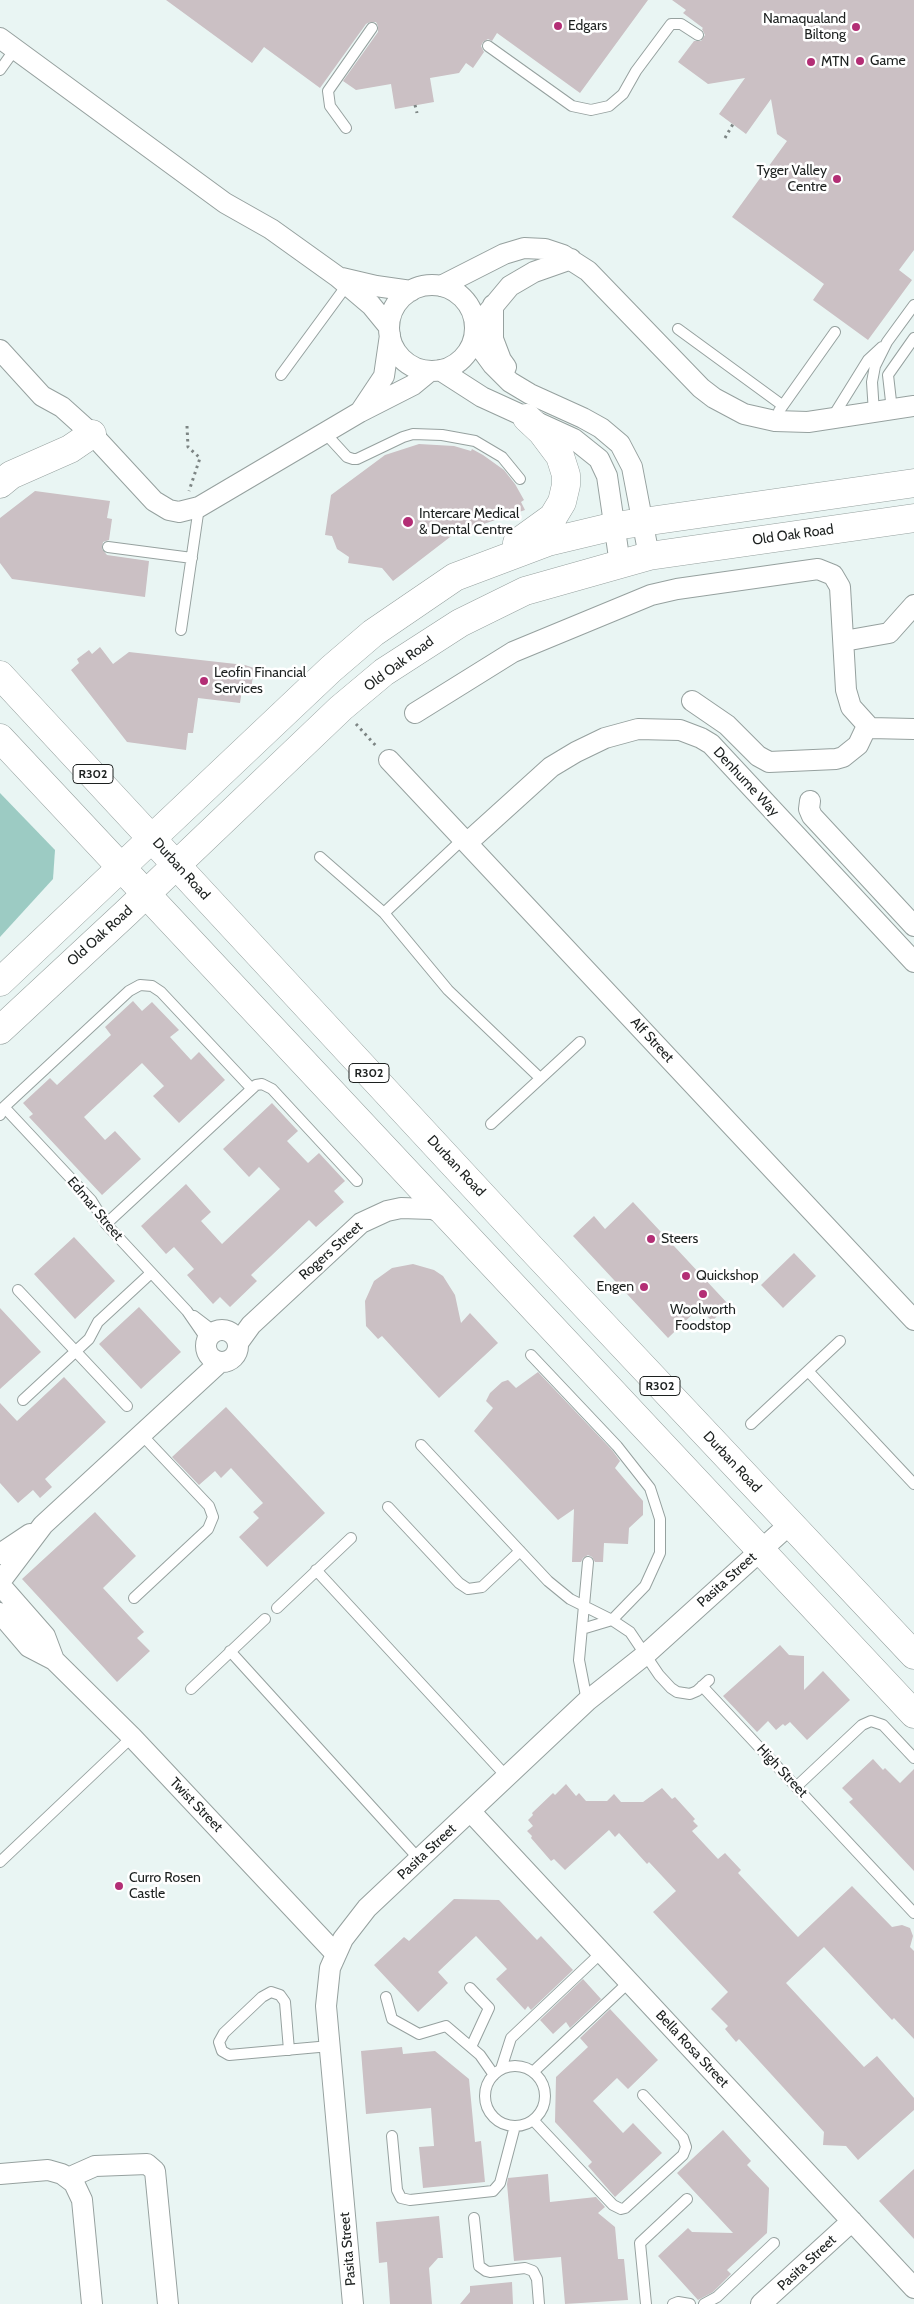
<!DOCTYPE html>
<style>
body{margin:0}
canvas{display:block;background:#e9f5f3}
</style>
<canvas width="914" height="2304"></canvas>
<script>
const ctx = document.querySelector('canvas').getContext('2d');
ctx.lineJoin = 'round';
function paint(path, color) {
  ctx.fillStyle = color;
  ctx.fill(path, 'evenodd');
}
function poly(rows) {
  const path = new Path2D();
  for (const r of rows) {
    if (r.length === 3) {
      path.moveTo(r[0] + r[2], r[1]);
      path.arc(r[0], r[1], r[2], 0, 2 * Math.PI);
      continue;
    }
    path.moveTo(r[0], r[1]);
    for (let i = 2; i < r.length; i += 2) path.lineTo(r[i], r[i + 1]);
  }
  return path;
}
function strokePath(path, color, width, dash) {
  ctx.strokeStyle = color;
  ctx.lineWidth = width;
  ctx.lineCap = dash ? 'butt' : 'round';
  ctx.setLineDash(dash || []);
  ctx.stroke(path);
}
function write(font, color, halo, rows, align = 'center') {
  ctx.font = font + ' Cabin,sans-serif';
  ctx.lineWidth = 5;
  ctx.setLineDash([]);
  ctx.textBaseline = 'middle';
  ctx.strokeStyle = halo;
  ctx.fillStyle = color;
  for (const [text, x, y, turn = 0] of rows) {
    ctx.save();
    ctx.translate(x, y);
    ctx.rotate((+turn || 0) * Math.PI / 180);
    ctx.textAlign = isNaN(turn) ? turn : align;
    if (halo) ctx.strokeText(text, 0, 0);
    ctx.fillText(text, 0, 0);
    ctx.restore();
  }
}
const green = poly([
 [0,793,55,850,53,879,0,937]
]);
const building = poly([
 [166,0,648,0,580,93,497,33,492,41,488,39,483,42,481,46,484,52,473,68,466,63,459,73,430,78,434,102,395,109,391,84,356,90,343,81,378,32,378,26,376,22,370,22,366,24,320,88,264,47,252,63],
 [672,0,914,0,914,250,899,270,912,280,868,340,813,300,824,284,732,217,787,141,777,134,771,99,746,134,719,114,745,78,708,84,678,62,694,41,701,41,705,35,702,29,703,28,683,13,686,10],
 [419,444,454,446,471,451,472,449,483,455,504,470,515,484,524,500,521,502,525,510,454,534,393,581,382,568,348,563,349,557,337,549,332,536,325,535,331,495,385,455],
 [35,491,110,501,107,518,112,519,109,540,103,542,102,549,107,555,149,561,145,597,12,579,0,563,0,518],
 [100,647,113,664,129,652,245,665,254,668,251,690,242,690,240,703,198,698,193,733,188,733,186,750,127,742,71,670,79,663,77,659,89,650,92,654],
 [133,1001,142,1011,152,1002,179,1030,170,1037,191,1060,199,1052,225,1080,179,1123,153,1096,164,1086,142,1063,84,1117,105,1140,115,1131,141,1159,102,1195,29,1117,33,1114,23,1103,50,1078,57,1085,111,1035,105,1027],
 [272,1103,298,1131,287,1141,308,1163,319,1153,345,1181,334,1191,344,1202,316,1227,309,1220,251,1275,257,1281,230,1307,220,1297,213,1304,187,1275,194,1269,174,1247,166,1254,141,1226,186,1184,211,1212,201,1221,222,1244,280,1189,259,1167,249,1177,223,1149],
 [633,1202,729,1305,712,1321,699,1308,668,1338,573,1236,594,1216,605,1229],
 [74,1237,115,1281,75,1319,34,1274],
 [794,1253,816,1276,783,1308,761,1285],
 [413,1264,434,1270,443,1276,455,1295,461,1323,470,1313,498,1343,439,1398,382,1336,378,1339,366,1326,365,1301,374,1281,392,1268],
 [139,1307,181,1352,141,1389,99,1344],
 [0,1308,41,1352,0,1389],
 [538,1372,612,1450,620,1461,615,1468,643,1501,643,1515,629,1528,628,1544,604,1543,603,1562,595,1562,592,1557,588,1555,583,1558,581,1562,572,1562,574,1509,558,1520,474,1431,493,1408,486,1401,490,1393,502,1382,508,1380,516,1388],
 [64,1377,106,1422,45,1479,52,1487,40,1498,33,1490,18,1503,0,1483,0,1403,17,1421],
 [226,1407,325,1513,267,1567,239,1537,259,1518,253,1512,263,1503,231,1468,221,1478,215,1471,199,1485,172,1457],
 [95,1512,136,1556,103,1588,144,1632,137,1638,150,1651,117,1682,22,1579],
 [780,1645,789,1655,804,1656,804,1690,823,1671,850,1700,807,1740,790,1722,785,1726,783,1724,776,1730,768,1721,757,1732,723,1696],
 [873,1759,883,1770,885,1768,900,1783,914,1769,914,1871,849,1802,853,1799,842,1788],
 [566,1784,576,1796,579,1793,586,1801,607,1801,614,1794,621,1802,643,1802,662,1788,672,1799,675,1797,695,1819,693,1821,698,1826,692,1831,718,1859,725,1853,741,1870,738,1873,798,1937,852,1886,892,1927,902,1925,910,1928,913,1936,910,1947,914,1951,914,2039,894,2018,892,2020,824,1947,786,1983,864,2067,877,2056,914,2098,914,2110,858,2160,846,2146,823,2145,824,2132,739,2039,736,2042,725,2029,728,2026,711,2009,728,1992,653,1912,676,1891,649,1862,647,1864,619,1833,615,1837,609,1830,565,1870,554,1859,551,1861,531,1838,532,1836,527,1831,533,1826,528,1820,533,1815,532,1813,553,1793,555,1795],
 [454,1899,499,1900,537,1940,541,1936,573,1970,531,2010,528,2006,525,2010,496,1979,507,1969,476,1936,438,1972,448,1983,418,2012,374,1965,404,1937,409,1941],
 [583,1979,601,1999,570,2028,566,2022,553,2034,540,2020],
 [610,2009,658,2060,628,2089,617,2078,593,2101,623,2133,633,2123,662,2153,615,2197,588,2166,592,2162,555,2122,556,2077,588,2047,580,2038],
 [402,2047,403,2054,435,2051,469,2079,475,2142,481,2141,485,2182,423,2188,419,2147,434,2146,431,2108,366,2114,361,2051],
 [723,2130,751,2161,747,2165,769,2188,767,2233,727,2270,731,2274,713,2292,698,2300,658,2256,688,2228,692,2232,733,2233,677,2173],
 [914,2169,914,2239,879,2201],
 [548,2174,550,2202,596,2197,605,2207,598,2213,615,2227,618,2259,624,2259,628,2300,565,2304,561,2257,514,2261,507,2184,508,2178],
 [439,2216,443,2258,438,2258,429,2268,432,2304,390,2304,387,2262,379,2263,376,2222],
 [512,2282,513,2304,460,2304,470,2292,470,2286]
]);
const path = poly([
 [415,105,417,113],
 [725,138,733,124],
 [187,426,188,447,200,458,189,491],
 [356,724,377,747]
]);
const lane = poly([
 [488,46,572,106,591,110,609,106,623,94,636,71,671,24,681,24,698,35],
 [0,70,15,49],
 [346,128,330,106,328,91,372,28],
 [678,329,782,405],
 [281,375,347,285],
 [892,410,888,375,914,338],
 [779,411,835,332],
 [874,413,872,382,875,366,887,342,914,305],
 [832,418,868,360,882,347],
 [325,433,347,457,353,459,357,459,403,437,413,434,442,435,475,441,502,457,520,479],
 [108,547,192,558],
 [181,630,199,507],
 [320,857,384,913,448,990,540,1078],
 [384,913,463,839],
 [4,1107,91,1200,106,1224,187,1311,207,1340],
 [0,1115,4,1107,129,991,140,985,152,986,161,992,251,1088],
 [491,1124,580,1042],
 [106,1224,256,1085,262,1084,272,1089,357,1181],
 [18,1290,127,1406],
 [194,1316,215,1332],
 [531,1355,617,1446,650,1488,660,1519,660,1553,645,1586,612,1620,582,1629],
 [808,1371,914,1484],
 [23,1400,89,1339,98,1322,151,1273],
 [751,1424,840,1341],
 [421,1445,548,1581,570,1599,612,1620,630,1632,659,1675,671,1688,677,1692,690,1694,697,1691,709,1680],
 [388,1507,459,1583,468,1589,482,1587,520,1551],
 [316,1570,507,1777],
 [134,1598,208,1529,213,1517,209,1506,141,1434],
 [277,1608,351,1538],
 [230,1651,419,1859],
 [702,1686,914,1913],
 [191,1689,265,1619],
 [587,1701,579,1660,588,1562],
 [796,1787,862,1725,871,1721,883,1725,914,1758],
 [0,1862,132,1737],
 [470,1988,489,2008,471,2047],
 [386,1997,392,2019,419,2034,446,2026,480,2055,494,2075],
 [289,2050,285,2002,280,1995,271,1992,262,1997,224,2033,219,2042,222,2051,229,2055,330,2046],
 [515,2096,30],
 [501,2069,511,2038,601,1953],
 [533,2072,629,1982],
 [533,2120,613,2205,621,2209,625,2208,683,2155,686,2147,683,2138,643,2095],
 [392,2136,397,2190,401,2198,410,2200,493,2191,500,2183,515,2126],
 [474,2218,479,2266,486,2271,490,2272,525,2268,533,2271,537,2279,539,2304],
 [646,2304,640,2243,687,2199],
 [673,2304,678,2302,690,2304],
 [704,2304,717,2297,774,2243]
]);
const street = poly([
 [0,38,225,203,271,229,338,277,371,305,389,327],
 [342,278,376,286,411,291],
 [432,328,43],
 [441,286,504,254,524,248,545,249,563,255,588,271,701,388,714,398,744,414,775,421,808,422,914,406],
 [493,305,493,339,501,360,506,367],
 [475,328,510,286,534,272,571,259],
 [474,339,493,365,510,382,530,394,583,418,601,428,620,444,632,467,649,556],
 [0,350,42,396,62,407,92,434,154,501,169,510,179,512,199,507,360,412,413,385,430,371],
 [440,370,482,397,574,439,599,459,607,476,620,564],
 [360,412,384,376,390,335],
 [844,641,889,633,914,605],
 [692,701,727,725,758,756,769,762,836,759,843,757,858,745,867,726],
 [415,713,513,652,651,595,677,589,818,569,833,575,840,587,846,690,851,707,870,728,914,729],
 [389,760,914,1320],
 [810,801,809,809,812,816,914,926],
 [467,843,551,767,576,752,605,738,638,729,680,730,701,738,711,744,914,962],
 [222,1346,16],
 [238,1343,251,1325,361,1223,387,1211,401,1208,432,1209,447,1214],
 [0,1554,30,1534],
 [3,1578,43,1525,219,1363],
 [2,1587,45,1636,54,1660],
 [0,1613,29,1647,54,1660,132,1737,335,1953],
 [470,1811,914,2288],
 [0,2174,48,2170,62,2174,74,2183,82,2200,92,2304],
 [68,2178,95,2166,147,2164,155,2171,168,2304],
 [353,2304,326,2006,330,1968,343,1939,367,1908,587,1701,645,1655,791,1523],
 [761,2304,852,2221]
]);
const secondary = poly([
 [517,543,553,517,562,502,566,485,566,475,560,456,542,432,527,418],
 [0,982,331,669,373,633,455,577,548,542,615,526,914,483],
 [0,1030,126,913,341,708,384,672,460,623,525,591,649,556,914,518]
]);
const primary = poly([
 [0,484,11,475,70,449,92,434],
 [0,675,531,1248,914,1655],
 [0,738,914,1714]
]);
const markers = [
 [558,26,5,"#b32e75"],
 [856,27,5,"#b32e75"],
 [860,61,5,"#b32e75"],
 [811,62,5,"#b32e75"],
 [837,179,5,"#b32e75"],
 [408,522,6,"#b32e75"],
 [204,681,5,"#b32e75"],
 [651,1239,5,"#b32e75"],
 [686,1276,5,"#b32e75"],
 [644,1287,5,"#b32e75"],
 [703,1294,5,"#b32e75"],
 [119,1886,5,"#b32e75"]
];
const shields = [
 [93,774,40],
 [369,1073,40],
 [660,1386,40]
];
const shieldNames = [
 ["R302",93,774],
 ["R302",369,1073],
 ["R302",660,1386]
];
const poiNames = [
 ["Namaqualand",846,19,"right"],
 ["Biltong",846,35,"right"],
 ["Edgars",568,26],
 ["Game",870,61],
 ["MTN",821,62],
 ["Tyger Valley",827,171,"right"],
 ["Centre",827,187,"right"],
 ["Intercare Medical",419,514],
 ["& Dental Centre",419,530],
 ["Leofin Financial",214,673],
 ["Services",214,689],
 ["Steers",661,1239],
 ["Quickshop",696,1276],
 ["Engen",634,1287,"right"],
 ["Woolworth",703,1310,"center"],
 ["Foodstop",703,1326,"center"],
 ["Curro Rosen",129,1878],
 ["Castle",129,1894]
];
const streetNames = [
 ["Old Oak Road",793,535,-8],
 ["Old Oak Road",399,664,-36],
 ["Denhume Way",746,782,47],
 ["Durban Road",181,869,48],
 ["Old Oak Road",100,936,-42],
 ["Alf Street",652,1040,47],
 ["Durban Road",456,1166,47],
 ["Edmar Street",95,1209,50],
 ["Rogers Street",331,1251,-42],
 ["Durban Road",732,1462,47],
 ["Pasita Street",727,1580,-42],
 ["High Street",782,1771,47],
 ["Twist Street",196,1805,46],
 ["Pasita Street",427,1852,-43],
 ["Bella Rosa Street",692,2049,47],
 ["Pasita Street",348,2249,-95],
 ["Pasita Street",807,2263,-43]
];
paint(green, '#9ccbc3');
paint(building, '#cbc0c4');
strokePath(lane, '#96a19f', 12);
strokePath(street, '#96a19f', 22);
strokePath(secondary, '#96a19f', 29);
strokePath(primary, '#96a19f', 29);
strokePath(path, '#7d8584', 3, [2.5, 4]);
strokePath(lane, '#fff', 10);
strokePath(street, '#fff', 20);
strokePath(secondary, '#fff', 28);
strokePath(primary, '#fff', 28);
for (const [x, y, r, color] of markers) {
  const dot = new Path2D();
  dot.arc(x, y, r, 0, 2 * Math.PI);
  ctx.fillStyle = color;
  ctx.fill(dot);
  strokePath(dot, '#fff', 2);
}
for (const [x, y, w] of shields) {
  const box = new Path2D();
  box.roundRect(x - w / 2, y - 9.5, w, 19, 4);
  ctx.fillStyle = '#fff';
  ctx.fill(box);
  strokePath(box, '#1c201f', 1);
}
write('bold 12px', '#1c201f', null, shieldNames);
write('14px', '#1c201f', '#fff', poiNames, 'left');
write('14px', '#1c201f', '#fff', streetNames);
</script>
